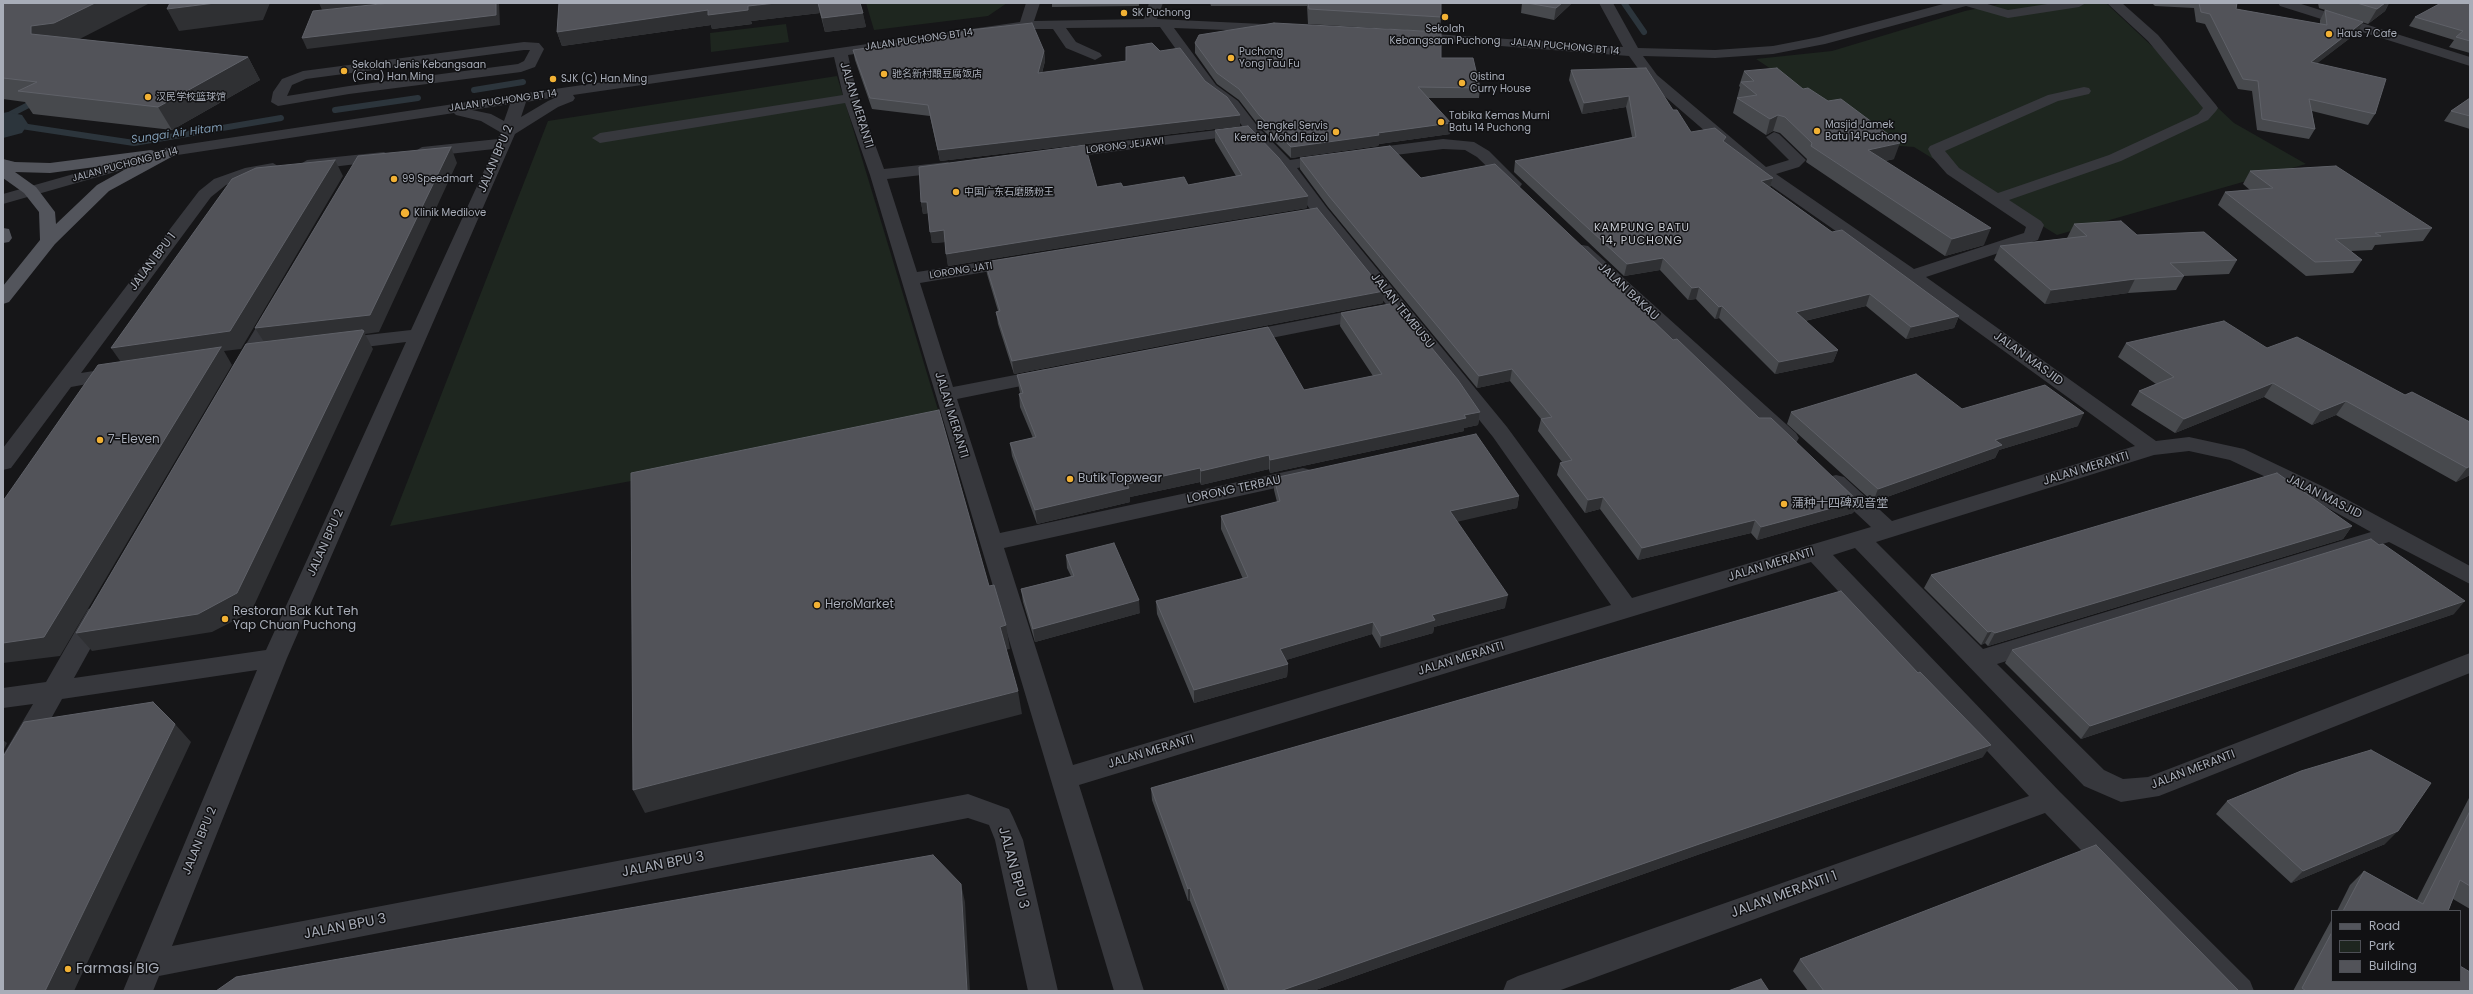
<!DOCTYPE html>
<meta charset="utf-8">
<style>
body{margin:0}
#map{position:relative;width:2473px;height:994px;overflow:hidden;background:#161618;font-family:Poppins,sans-serif}
canvas{display:block}
.frame{position:absolute;inset:0;border:4px solid #a8adb8;pointer-events:none}
.legend{position:absolute;left:2331px;top:910px;width:130px;height:72px;box-sizing:border-box;background:#111113;border:1px solid #4d4f55;margin:0;padding:5px 7px;list-style:none;font-size:12px;color:#a8adb8}
.legend li{display:flex;align-items:center;gap:8px;height:20px}
.legend b{width:20px;border:1px solid #4d4f55}
</style>
<div id="map">
<canvas width="2473" height="994"></canvas>
<div class="frame"></div>
<ul class="legend">
<li><b style="height:5px;background:#53555c"></b>Road</li>
<li><b style="height:11px;background:#1e261f"></b>Park</li>
<li><b style="height:11px;background:#525359"></b>Building</li>
</ul>
</div>
<script>
const ctx = document.querySelector('canvas').getContext('2d');
ctx.lineJoin = 'round';
function paint(path, color) {
  ctx.fillStyle = color;
  ctx.fill(path, 'evenodd');
}
function poly(rows) {
  const path = new Path2D();
  for (const r of rows) {
    path.moveTo(r[0], r[1]);
    for (let i = 2; i < r.length; i += 2) path.lineTo(r[i], r[i + 1]);
  }
  return path;
}
function strokePath(path, color, width, dash) {
  ctx.strokeStyle = color;
  ctx.lineWidth = width;
  ctx.lineCap = dash ? 'butt' : 'round';
  ctx.setLineDash(dash || []);
  ctx.stroke(path);
}
function write(font, color, halo, rows, align = 'center') {
  ctx.font = font + ' Poppins,"Noto Sans SC",sans-serif';
  ctx.lineWidth = 3;
  ctx.setLineDash([]);
  ctx.textBaseline = 'middle';
  ctx.strokeStyle = halo;
  ctx.fillStyle = color;
  for (const [text, x, y, turn = 0] of rows) {
    ctx.save();
    ctx.translate(x, y);
    ctx.rotate((+turn || 0) * Math.PI / 180);
    ctx.textAlign = isNaN(turn) ? turn : align;
    if (halo) ctx.strokeText(text, 0, 0);
    ctx.fillText(text, 0, 0);
    ctx.restore();
  }
}
const green = poly([
 [866,3,1007,3,988,16,874,30],
 [2005,3,2106,3,2234,123,2306,164,2057,235,1914,147,1886,145,1756,59,1832,51,1965,11],
 [786,24,789,42,711,52,710,33],
 [837,76,942,423,390,526,548,121]
]);
const stream = poly([
 [1624,3,1644,32],
 [474,90,523,82],
 [40,99,9,115,8,124,134,143,281,118],
 [335,110,418,98]
]);
const river = poly([
 [8,112,22,115,28,124,22,133,3,138,3,113,8,112]
]);
const minor = poly([
 [1026,3,1040,3,1034,21,1144,19,1149,3,1163,3,1157,19,1284,25,1286,28,1279,32,1174,28,1216,85,1238,101,1258,127,1290,160,1330,154,1336,156,1338,159,1336,162,1297,168,1327,208,1507,427,1632,598,1871,527,1828,487,1825,482,1828,477,1836,475,1844,477,1892,521,2135,446,1906,280,1757,176,1647,81,1629,56,1411,39,1404,35,1406,32,1623,47,1599,3,1613,3,1638,48,1715,50,1773,46,1819,37,1947,3,1984,3,2008,10,2054,3,2086,3,2079,7,2008,18,1966,6,1825,44,1773,54,1715,58,1643,56,1657,75,1766,167,1789,160,1766,137,1774,132,1779,134,1806,160,1799,167,1776,174,1914,269,2024,233,2026,227,1947,174,1932,157,1928,149,1930,146,2048,95,2084,87,2089,88,2091,91,2089,94,2058,101,1945,151,1959,168,1998,193,2109,155,2198,114,2203,108,2148,41,2107,3,2122,3,2158,35,2216,105,2218,108,2216,111,2208,120,2121,161,2009,200,2041,221,2044,225,2038,240,1926,277,2156,441,2189,437,2244,449,2324,487,2470,566,2470,584,2389,542,1997,664,2104,770,2123,779,2148,777,2470,653,2470,673,2159,796,2121,802,2084,786,1855,548,1833,555,2060,792,2250,981,2254,991,2218,991,2045,813,1558,991,1503,991,1507,981,1518,976,2029,796,1811,562,1079,785,1144,991,1114,991,870,175,845,103,600,143,592,138,600,133,843,95,834,57,573,95,575,98,573,101,558,107,515,134,287,658,172,946,968,794,1009,809,1013,817,1023,840,1058,991,1028,991,995,840,989,825,968,818,159,976,153,991,123,991,257,670,62,699,13,787,3,790,3,755,33,704,3,708,3,688,46,682,88,609,97,606,106,609,109,615,74,678,266,650,406,342,340,350,333,348,330,344,333,340,340,338,411,330,494,149,422,157,414,152,422,147,498,139,500,132,481,121,456,115,454,113,171,156,3,204,3,194,169,147,520,94,1020,22,1026,3],
 [1160,27,1206,91,1228,107,1243,127,1056,149,1050,151,1048,154,1050,157,1056,159,1249,134,1280,168,1315,216,1493,437,1611,605,1073,765,1004,548,1303,482,1311,480,1314,475,1311,470,1303,468,1000,533,957,399,1046,381,1053,379,1056,375,1053,371,1046,369,953,387,920,283,1015,267,1021,266,1024,262,1021,258,1015,257,917,272,887,179,948,172,956,167,948,162,884,169,858,98,848,55,1026,29,1053,29,1066,48,1095,60,1102,56,1100,53,1076,42,1066,28,1160,27],
 [557,97,548,101,521,117,526,102,557,97],
 [510,104,504,121,491,114,472,110,510,104],
 [2189,451,2230,460,2308,497,2371,532,1983,649,1876,542,2154,455,2189,451],
 [2278,3,2298,3,2470,57,2470,66,2280,6,2278,3],
 [524,42,539,43,544,49,535,67,521,72,349,94,278,106,271,102,273,92,282,79,303,71,524,42],
 [524,50,530,50,524,61,518,64,349,86,287,96,292,85,306,79,524,50],
 [1443,139,1474,142,1489,151,1522,184,1520,187,1514,189,1508,187,1477,157,1465,150,1443,149,1364,159,1356,154,1364,149,1443,139],
 [384,152,392,157,390,160,307,170,299,165,307,160,384,152],
 [273,163,281,168,279,171,254,175,226,185,211,197,81,373,119,367,126,369,129,373,126,377,71,387,11,468,3,470,3,448,199,191,214,179,245,168,273,163],
 [1582,245,1588,246,1796,433,1799,438,1796,443,1789,445,1782,443,1576,254,1573,250,1576,246,1582,245],
 [275,305,282,307,284,311,251,369,248,373,234,373,231,369,266,311,268,307,275,305],
 [1370,307,1377,309,1379,313,1377,317,1241,344,1234,342,1231,338,1234,334,1241,332,1370,307]
]);
const major = poly([
 [169,147,175,149,177,152,175,155,109,191,55,244,9,302,3,304,3,286,40,240,39,212,24,193,3,178,3,159,15,162,50,163,151,150,157,152,169,147],
 [140,161,97,185,56,224,55,212,36,187,15,172,50,173,140,161],
 [3,228,9,229,12,238,9,242,3,243,3,228]
]);
const wall = poly([
 [3,3,78,39,248,57,260,80,172,130,33,114,25,102,3,99],
 [559,3,860,3,866,27,825,32,820,13,751,21,752,24,712,29,711,25,562,46,557,32],
 [1052,3,1139,3,1139,6,1052,7],
 [1210,3,1441,3,1441,17,1440,32,1308,24,1307,6,1211,6],
 [1522,3,1572,3,1554,20,1521,13],
 [2152,3,2237,3,2236,9,2320,24,2320,20,2325,10,2363,22,2358,32,2317,63,2375,114,2368,125,2312,111,2315,129,2309,139,2257,130,2252,91,2238,89,2205,24,2196,22,2194,8,2155,6],
 [2318,3,2389,3,2385,11,2368,24,2319,8],
 [2470,3,2470,53,2449,47,2454,40,2409,26,2415,17],
 [961,31,1044,51,1045,61,1042,73,1126,61,1160,51,1205,81,1240,126,940,161,930,116,872,109,855,60,853,50,962,35],
 [1195,43,1441,58,1480,88,1479,98,1428,98,1450,134,1379,144,1378,146,1291,158,1259,126,1239,100,1217,84,1195,53],
 [1571,70,1673,110,1691,132,1724,143,1773,178,1770,187,1832,232,1959,316,1954,328,1906,339,1866,306,1805,321,1838,350,1833,362,1775,374,1719,318,1715,319,1696,299,1688,300,1660,270,1624,276,1514,172,1515,161,1632,137,1626,107,1582,114,1569,80],
 [1744,71,1803,89,1894,159,1885,161,1984,245,1945,256,1806,162,1807,159,1780,133,1773,131,1766,135,1733,113,1740,87,1739,86],
 [2470,98,2470,129,2444,121,2451,111],
 [1215,130,1307,208,948,266,945,242,932,243,928,213,923,214,921,202,1097,187,1188,185,1236,176,1215,141],
 [1300,158,1421,178,1603,273,1673,340,1759,418,1858,501,1853,513,1757,540,1751,533,1638,560,1600,509,1585,513,1557,475,1560,463,1562,462,1538,431,1541,419,1510,381,1477,388,1328,207,1300,169],
 [2250,171,2432,228,2423,241,2375,245,2372,250,2351,251,2362,260,2353,273,2306,276,2218,205,2225,192,2250,190,2243,184],
 [2074,224,2137,235,2237,260,2229,274,2184,276,2176,290,2128,293,2045,304,1994,260,2000,246,2068,238,2067,238],
 [985,262,1383,303,1014,374,998,324,996,312,998,311,987,274],
 [1341,313,1480,412,1478,425,1464,428,1464,431,1270,473,1269,469,1201,485,1200,482,1130,497,1130,502,1037,524,1012,456,1010,443,1033,438,1020,407,1019,394,1020,393,1019,388,1017,375,1304,390,1373,376,1340,326],
 [2126,343,2267,348,2405,395,2470,422,2470,475,2456,482,2336,415,2312,425,2264,397,2175,433,2131,405,2139,391,2156,384,2118,357],
 [1962,409,2078,426,1999,450,1995,458,1873,502,1787,424,1791,412],
 [1274,478,1519,496,1517,508,1457,521,1505,608,1434,627,1433,633,1380,648,1372,634,1286,660,1288,664,1287,677,1194,703,1157,614,1156,601,1243,579,1221,529,1221,516,1277,502,1274,490],
 [2352,526,2343,539,1988,646,1985,643,1981,645,1924,588,1931,575],
 [1066,555,1140,613,1035,642,1023,602,1021,589,1071,576,1067,568],
 [2454,614,2081,739,2005,663,2012,650],
 [1983,757,1700,854,1313,991,1225,991,1190,901,1188,901,1152,800,1151,788],
 [2470,796,2470,909,2453,899,2448,911,2337,911,2350,885,2364,871,2417,900],
 [2227,801,2385,844,2291,883,2216,814],
 [2332,919,2332,981,2470,991,2293,991],
 [1800,959,2239,991,1808,991,1793,971]
]);
const shadedWall = poly([
 [95,3,150,3,68,45,31,34,31,26],
 [215,3,270,3,263,20,179,31,167,9],
 [319,3,387,3,322,10],
 [496,3,499,3,500,25,307,49,302,38],
 [776,3,818,3,820,13,751,21,752,24,712,29,711,25,562,46,557,32,708,10],
 [1562,3,1572,3,1554,20,1556,8],
 [2385,3,2389,3,2385,11,2368,24,2377,9],
 [863,13,866,27,825,32,822,18],
 [2363,22,2358,32,2306,72,2311,62],
 [1044,51,1045,61,1039,84,1038,73],
 [248,57,260,80,172,130,158,107],
 [1629,96,1626,107,1582,114,1584,103],
 [1240,115,1240,126,940,161,938,150],
 [1778,115,1773,131,1766,135,1770,119],
 [1451,123,1450,134,1379,144,1378,146,1291,158,1291,147,1378,133],
 [1900,143,1894,159,1862,166,1868,150],
 [451,147,457,163,379,332,365,334,373,349,251,612,212,632,92,651,76,633,266,345,255,328],
 [335,160,343,176,241,349,224,351,232,365,60,656,3,663,3,643,123,365,111,348],
 [1773,178,1769,190,1761,181],
 [1308,196,1307,208,948,266,946,254],
 [921,202,927,202,929,213,923,214],
 [1991,228,1984,245,1945,256,1952,239],
 [944,230,946,242,932,243,930,232],
 [1663,258,1660,270,1624,276,1627,264],
 [1605,268,1602,280,1599,269],
 [2135,279,2128,293,2045,304,2051,290],
 [1699,287,1696,299,1688,300,1692,288],
 [1384,291,1383,303,1014,374,1012,361],
 [1870,294,1866,306,1792,324,1796,312],
 [1722,306,1719,318,1715,319,1719,307],
 [1959,316,1954,328,1906,339,1911,327],
 [1838,350,1833,362,1775,374,1779,362],
 [1512,369,1510,381,1477,388,1479,376],
 [2273,383,2264,397,2175,433,2184,419],
 [2346,401,2336,415,2312,425,2321,411],
 [1480,412,1478,425,1464,428,1464,431,1270,473,1270,460],
 [2084,413,2078,426,1999,450,1995,458,1873,502,1878,489,1995,440],
 [1269,455,1269,469,1201,485,1201,471],
 [2470,466,2470,475,2456,482,2467,468],
 [1200,468,1200,482,1130,497,1130,502,1037,524,1035,510,1127,484],
 [1519,496,1517,508,1448,524,1450,511],
 [1603,497,1600,509,1585,513,1588,500],
 [1858,501,1853,513,1757,540,1761,527],
 [1755,520,1751,533,1638,560,1642,548],
 [2352,526,2343,539,1988,646,1995,633],
 [1508,595,1505,608,1434,627,1433,633,1380,648,1381,636,1432,615],
 [1139,600,1140,613,1035,642,1033,629],
 [2465,601,2454,614,2081,739,2090,726],
 [1373,622,1372,634,1280,662,1280,649],
 [1006,625,1010,649,1004,650,1000,627],
 [1992,631,1985,643,1981,645,1988,632],
 [1288,664,1287,677,1194,703,1194,690],
 [1018,691,1022,714,645,813,633,790],
 [175,724,191,742,74,991,45,991],
 [3,740,7,743,3,752],
 [1991,745,1983,757,1700,854,1313,991,1280,991,1705,842],
 [2398,831,2385,844,2291,883,2303,871],
 [961,884,965,902,970,991,967,991],
 [1190,888,1190,901,1188,901,1188,889]
]);
const building = poly([
 [3,3,95,3,54,23,31,26,31,34,248,57,158,107,18,91,37,82,3,78,3,3],
 [170,3,215,3,167,9,170,3],
 [390,3,496,3,496,15,302,38,313,11,390,3],
 [559,3,776,3,748,6,748,10,708,15,708,10,557,32,559,3],
 [818,3,860,3,863,13,822,18,818,3],
 [1308,3,1441,3,1441,17,1309,9,1308,3],
 [1527,3,1562,3,1556,8,1527,3],
 [2199,3,2237,3,2236,9,2327,25,2325,10,2363,22,2311,62,2386,79,2375,114,2309,99,2315,129,2262,119,2258,81,2243,79,2210,14,2201,12,2199,3],
 [2357,3,2385,3,2377,9,2357,3],
 [2441,3,2470,3,2470,41,2456,37,2463,31,2415,17,2441,3],
 [1032,23,1044,51,1038,73,1126,61,1126,47,1152,43,1160,51,1180,48,1205,81,1227,97,1240,115,938,150,928,105,870,98,853,50,962,34,961,31,1032,23],
 [1274,23,1441,32,1441,58,1473,58,1480,88,1418,87,1451,123,1378,133,1379,135,1291,147,1259,115,1239,89,1217,73,1195,43,1199,35,1274,23],
 [1646,68,1673,110,1677,110,1691,132,1715,128,1726,137,1723,141,1773,178,1761,181,1832,232,1842,230,1959,316,1911,327,1870,294,1796,312,1838,350,1779,362,1722,306,1719,307,1699,287,1692,288,1663,258,1627,264,1515,161,1636,137,1629,96,1584,103,1571,70,1646,68],
 [1777,68,1803,89,1808,88,1828,101,1841,99,1900,143,1868,150,1991,228,1952,239,1811,146,1812,143,1785,117,1778,115,1770,119,1737,98,1757,95,1741,82,1754,81,1744,71,1777,68],
 [2470,98,2470,116,2451,111,2470,98],
 [1248,126,1279,158,1308,196,946,254,944,230,930,232,927,202,921,202,919,167,1085,145,1097,187,1121,183,1123,187,1184,177,1188,185,1242,175,1215,130,1248,126],
 [1390,146,1421,178,1495,164,1605,268,1599,269,1673,340,1677,339,1759,418,1771,418,1858,501,1761,527,1755,520,1642,548,1603,497,1588,500,1560,463,1572,460,1541,419,1552,417,1512,369,1479,376,1329,196,1300,158,1390,146],
 [451,147,370,315,255,328,358,156,451,147],
 [335,160,230,331,111,348,232,179,256,168,335,160],
 [2336,166,2432,228,2375,233,2381,236,2335,239,2362,260,2315,262,2225,192,2273,188,2250,171,2336,166],
 [1317,208,1384,291,1012,361,996,312,1000,311,985,262,1317,208],
 [2121,221,2137,235,2204,232,2237,260,2170,263,2184,276,2135,279,2051,290,2000,246,2087,236,2074,224,2121,221],
 [1395,303,1458,380,1480,412,1464,415,1466,418,1270,460,1269,455,1201,471,1200,468,1127,484,1129,488,1035,510,1010,443,1036,437,1019,394,1023,393,1017,375,1268,327,1304,390,1382,374,1341,313,1395,303],
 [2224,321,2267,348,2297,337,2405,395,2412,392,2470,422,2470,466,2467,468,2346,401,2321,411,2273,383,2184,419,2139,391,2174,377,2126,343,2224,321],
 [362,330,364,331,237,593,198,614,76,633,246,344,362,330],
 [221,347,44,637,3,643,3,501,98,365,221,347],
 [1916,374,1962,409,2045,385,2084,413,1995,440,2002,445,1878,489,1791,412,1916,374],
 [939,410,989,586,994,585,1006,625,1000,627,1018,691,633,790,631,473,939,410],
 [1476,434,1519,496,1450,511,1508,595,1432,615,1435,620,1381,636,1373,622,1280,649,1288,664,1194,690,1156,601,1248,577,1221,516,1280,501,1274,478,1476,434],
 [2277,473,2352,526,1995,633,1992,631,1988,632,1931,575,2277,473],
 [2371,539,2379,545,2383,544,2465,601,2090,726,2012,650,2371,539],
 [1114,543,1139,600,1033,629,1021,589,1074,576,1066,555,1114,543],
 [1841,591,1918,673,1920,672,1991,745,1705,842,1280,991,1229,991,1190,888,1188,889,1151,788,1841,591],
 [153,702,175,724,45,991,3,991,3,757,24,722,153,702],
 [2371,750,2431,783,2398,831,2303,871,2227,801,2301,771,2371,750],
 [2470,811,2470,886,2460,880,2448,911,2343,911,2364,871,2423,904,2470,811],
 [2096,845,2239,991,1824,991,1800,959,2096,845],
 [933,855,961,884,967,991,216,991,236,977,933,855],
 [2332,932,2332,981,2460,981,2460,966,2470,972,2470,991,2306,991,2302,988,2332,932],
 [1761,979,1769,991,1728,991,1761,979]
]);
const markers = [
 [1124,13,4,"#f2b134"],
 [1445,17,4,"#f2b134"],
 [2329,34,4,"#f2b134"],
 [1231,58,4,"#f2b134"],
 [344,71,4,"#f2b134"],
 [884,74,4,"#f2b134"],
 [553,79,4,"#f2b134"],
 [1462,83,4,"#f2b134"],
 [148,97,4,"#f2b134"],
 [1441,122,4,"#f2b134"],
 [1817,131,4,"#f2b134"],
 [1336,132,4,"#f2b134"],
 [394,179,4,"#f2b134"],
 [956,192,4,"#f2b134"],
 [405,213,5,"#f2b134"],
 [100,440,4,"#f2b134"],
 [1070,479,4,"#f2b134"],
 [1784,504,4,"#f2b134"],
 [817,605,4,"#f2b134"],
 [225,619,4,"#f2b134"],
 [68,969,4,"#f2b134"]
];
const farPoinames = [
 ["SK Puchong",1132,13],
 ["Sekolah",1445,29,"center"],
 ["Kebangsaan Puchong",1445,41,"center"],
 ["Haus 7 Cafe",2337,34],
 ["Puchong",1239,52],
 ["Yong Tau Fu",1239,64],
 ["Sekolah Jenis Kebangsaan",352,65],
 ["(Cina) Han Ming",352,77],
 ["驰名新村酿豆腐饭店",892,74],
 ["Qistina",1470,77],
 ["Curry House",1470,89],
 ["SJK (C) Han Ming",561,79],
 ["汉民学校篮球馆",156,97],
 ["Tabika Kemas Murni",1449,116],
 ["Batu 14 Puchong",1449,128],
 ["Masjid Jamek",1825,125],
 ["Batu 14 Puchong",1825,137],
 ["Bengkel Servis",1328,126,"right"],
 ["Kereta Mohd Faizol",1328,138,"right"],
 ["99 Speedmart",402,179],
 ["中国广东石磨肠粉王",964,192],
 ["Klinik Medilove",414,213]
];
const farStreetnames = [
 ["JALAN PUCHONG BT 14",919,40,-8],
 ["JALAN PUCHONG BT 14",1565,47,5],
 ["JALAN PUCHONG BT 14",503,101,-8],
 ["LORONG JEJAWI",1125,146,-7],
 ["JALAN PUCHONG BT 14",125,165,-15],
 ["LORONG JATI",961,271,-9]
];
const farWaternames = [
 ["Sungai Air Hitam",177,134,-8]
];
const farNeighbourhoodnames = [
 ["KAMPUNG BATU",1642,228],
 ["14, PUCHONG",1642,241]
];
const streetNames = [
 ["JALAN MERANTI",856,105,73],
 ["JALAN BPU 2",496,159,-67],
 ["JALAN BPU 1",153,262,-53],
 ["JALAN BAKAU",1628,292,43],
 ["JALAN TEMBUSU",1402,311,51],
 ["JALAN MASJID",2028,359,36],
 ["JALAN MERANTI",951,415,73],
 ["JALAN MERANTI",2086,469,-17],
 ["LORONG TERBAU",1234,490,-12],
 ["JALAN MASJID",2324,497,27],
 ["JALAN BPU 2",326,543,-66],
 ["JALAN MERANTI",1771,565,-17],
 ["JALAN MERANTI",1461,659,-17],
 ["JALAN MERANTI",1151,752,-17],
 ["JALAN MERANTI",2193,770,-21],
 ["JALAN BPU 2",200,841,-68]
];
const poiNames = [
 ["7-Eleven",108,440],
 ["Butik Topwear",1078,479],
 ["蒲种十四碑观音堂",1792,504],
 ["HeroMarket",825,605],
 ["Restoran Bak Kut Teh",233,612],
 ["Yap Chuan Puchong",233,626]
];
const nearStreetnames = [
 ["JALAN BPU 3",663,865,-11],
 ["JALAN BPU 3",1013,868,75],
 ["JALAN MERANTI 1",1784,895,-20],
 ["JALAN BPU 3",345,927,-11]
];
const nearPoinames = [
 ["Farmasi BIG",76,969]
];
paint(green, '#1e261f');
strokePath(stream, '#2c353c', 6);
paint(river, '#2c353c');
paint(minor, '#37383d');
paint(major, '#53555c');
paint(wall, '#47494d');
paint(shadedWall, '#2f3033');
paint(building, '#525359');
strokePath(building, '#5f6168', 1);
for (const [x, y, r, color] of markers) {
  const dot = new Path2D();
  dot.arc(x, y, r, 0, 2 * Math.PI);
  ctx.fillStyle = color;
  ctx.fill(dot);
  strokePath(dot, '#111113', 1.5);
}
write('10px', '#a8adb8', '#111113', farPoinames, 'left');
write('10px', '#a8adb8', '#111113', farStreetnames);
write('italic 11px', '#7f9bb3', '#111113', farWaternames);
ctx.letterSpacing = '1px';
write('11px', '#c9ccd4', '#111113', farNeighbourhoodnames);
ctx.letterSpacing = '0px';
write('12px', '#a8adb8', '#111113', streetNames);
write('12px', '#a8adb8', '#111113', poiNames, 'left');
write('14px', '#a8adb8', '#111113', nearStreetnames);
write('14px', '#a8adb8', '#111113', nearPoinames, 'left');
</script>
